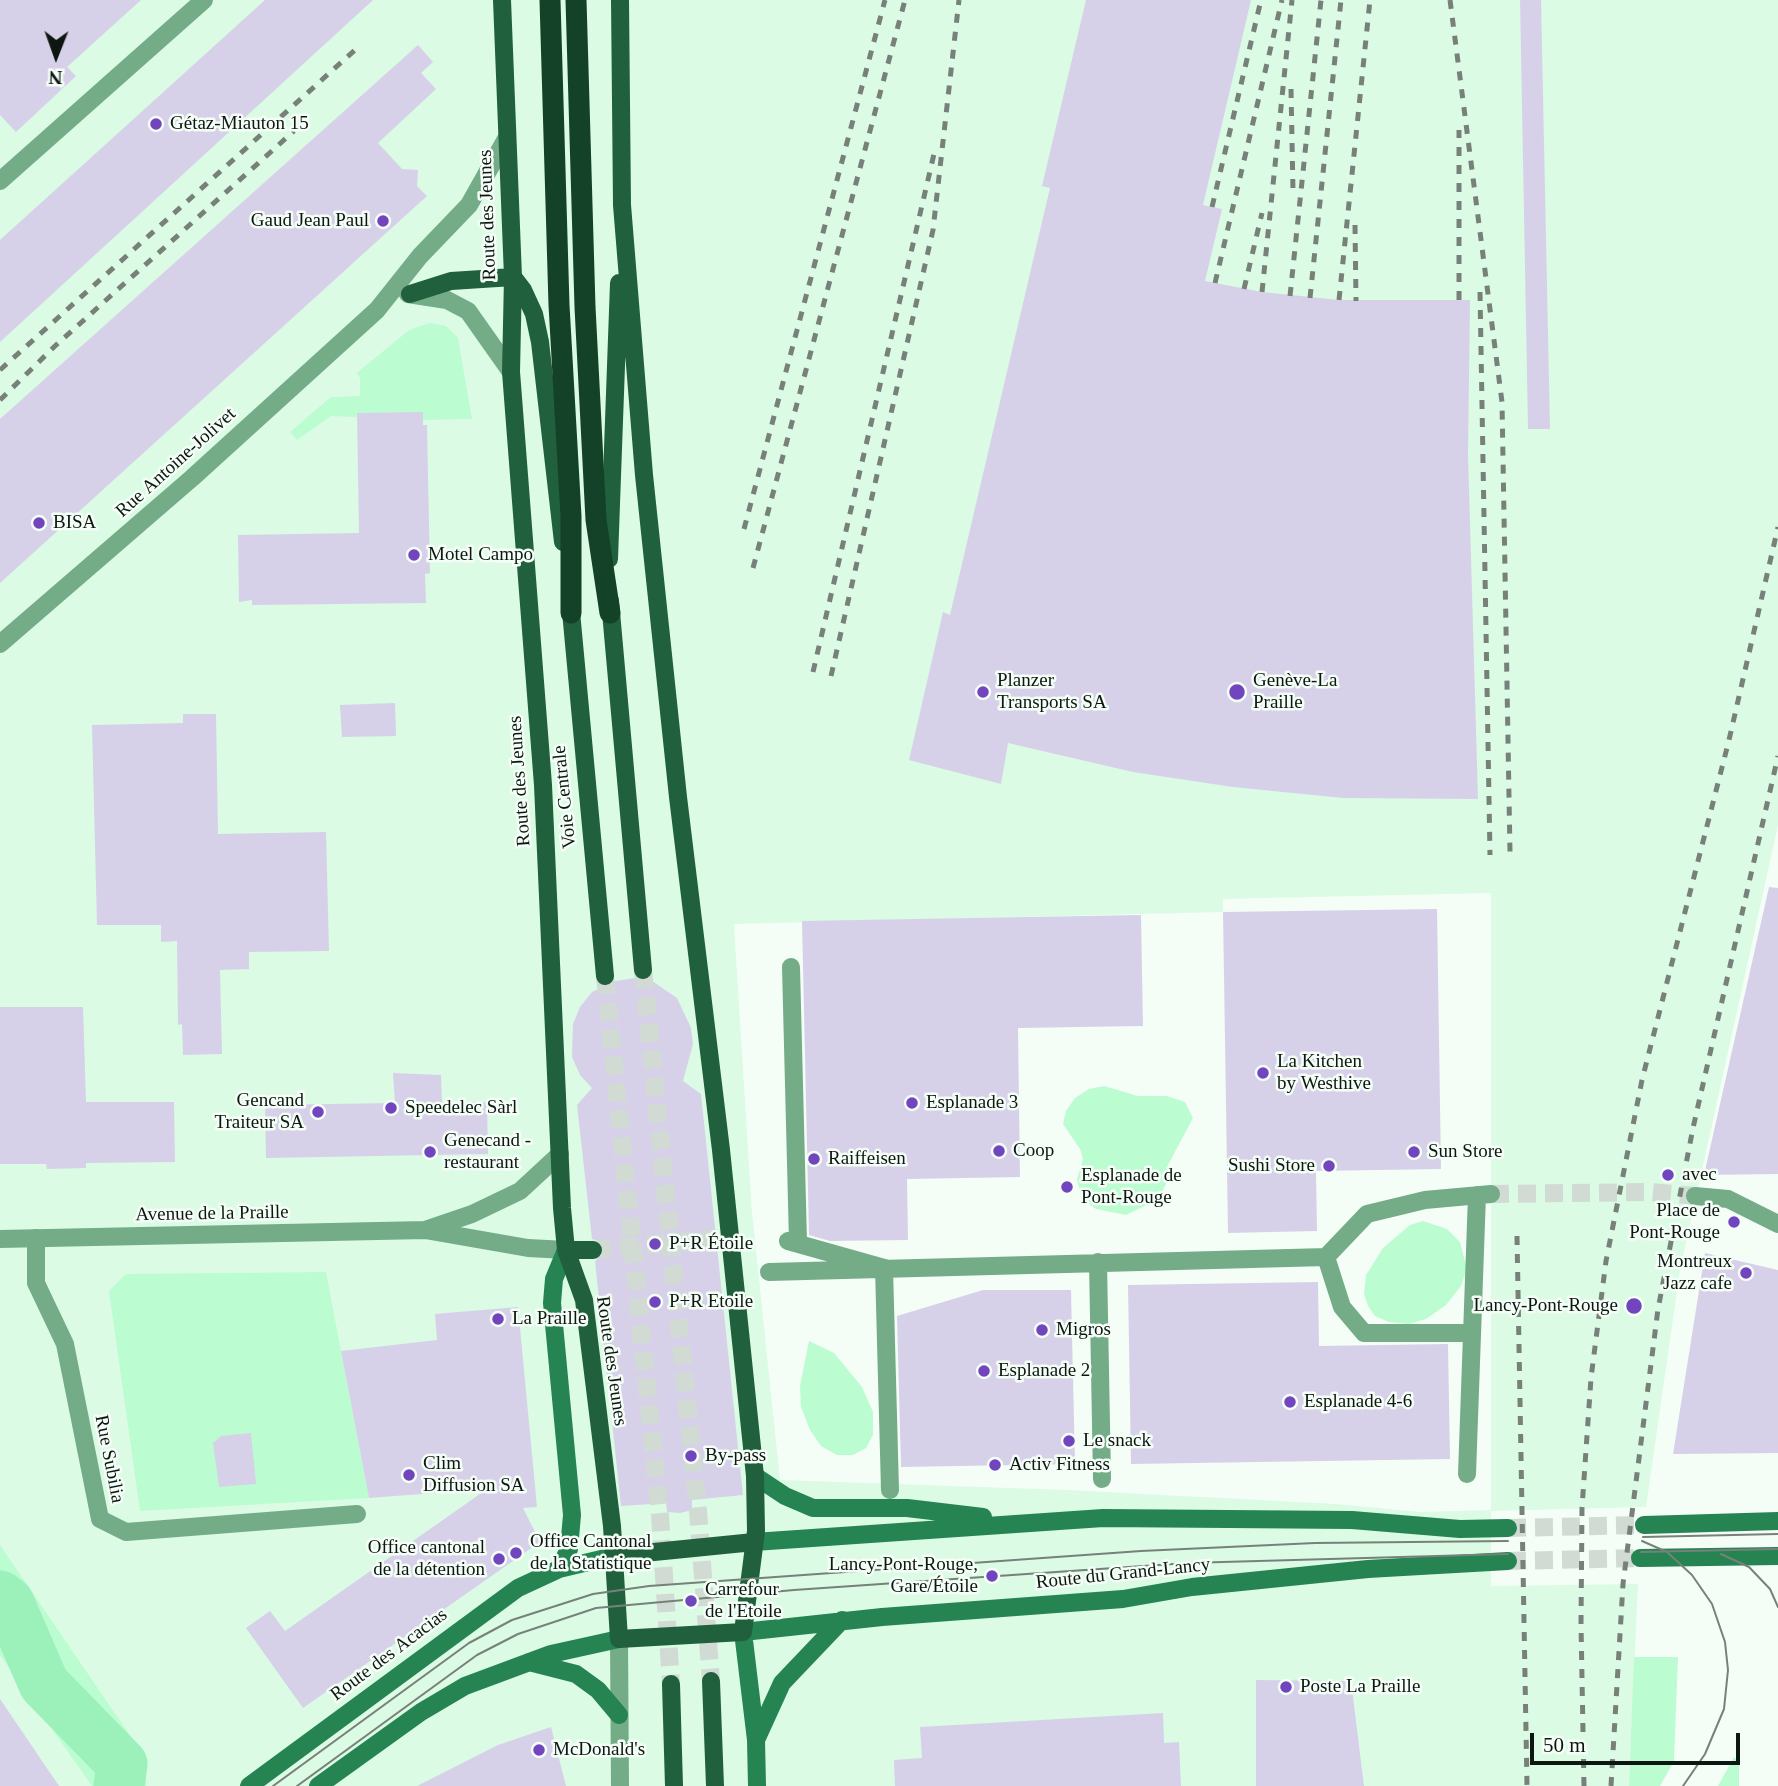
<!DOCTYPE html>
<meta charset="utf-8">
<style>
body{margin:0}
#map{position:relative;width:1778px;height:1786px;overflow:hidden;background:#f4fef7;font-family:Georgia,serif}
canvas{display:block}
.north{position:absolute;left:21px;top:21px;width:70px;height:70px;-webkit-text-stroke:5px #f4fef7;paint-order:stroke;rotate:181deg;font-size:19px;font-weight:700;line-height:28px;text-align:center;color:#0d1610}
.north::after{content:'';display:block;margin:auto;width:24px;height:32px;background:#0d1610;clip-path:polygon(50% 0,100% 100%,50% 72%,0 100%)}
.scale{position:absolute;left:1530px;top:1733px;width:210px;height:32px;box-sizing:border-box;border:4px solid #0d1610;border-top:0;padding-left:9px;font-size:21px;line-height:24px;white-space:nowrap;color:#0d1610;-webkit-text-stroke:5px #f4fef7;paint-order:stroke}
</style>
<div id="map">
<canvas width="1778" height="1786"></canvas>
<div class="north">N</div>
<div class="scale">50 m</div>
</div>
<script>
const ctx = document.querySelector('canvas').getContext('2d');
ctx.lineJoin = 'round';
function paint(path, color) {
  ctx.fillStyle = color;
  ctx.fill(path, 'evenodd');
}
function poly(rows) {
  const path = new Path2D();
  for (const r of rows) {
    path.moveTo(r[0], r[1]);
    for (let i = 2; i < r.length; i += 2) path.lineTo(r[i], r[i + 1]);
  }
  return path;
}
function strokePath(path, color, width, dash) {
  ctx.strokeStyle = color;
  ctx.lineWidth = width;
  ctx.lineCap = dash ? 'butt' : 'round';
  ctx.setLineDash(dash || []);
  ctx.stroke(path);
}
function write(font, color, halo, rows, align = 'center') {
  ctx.font = font + ' Georgia,serif';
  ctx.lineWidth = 5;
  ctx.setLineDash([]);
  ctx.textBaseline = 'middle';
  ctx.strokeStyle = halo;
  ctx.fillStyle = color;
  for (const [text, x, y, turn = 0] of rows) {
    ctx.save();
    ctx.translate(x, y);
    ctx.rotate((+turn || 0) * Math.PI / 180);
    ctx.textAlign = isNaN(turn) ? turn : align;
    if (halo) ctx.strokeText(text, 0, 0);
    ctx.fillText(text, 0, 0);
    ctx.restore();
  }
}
const built = poly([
 [0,0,1778,0,1778,825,1680,1270,1646,1507,1491,1511,1491,1586,1638,1584,1629,1786,0,1786],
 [1491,893,1491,1510,1421,1512,1336,1504,1068,1490,780,1480,752,1212,734,924,1223,912,1223,899]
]);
const green = poly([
 [430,323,446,326,458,338,472,419,423,420,357,413,357,417,331,416,297,440,290,432,331,397,360,396,360,378,357,373,409,330],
 [1104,1086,1138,1096,1167,1096,1185,1102,1193,1118,1168,1165,1166,1184,1162,1192,1155,1201,1126,1215,1096,1209,1082,1199,1077,1179,1083,1159,1080,1149,1063,1124,1066,1111,1075,1098,1089,1089],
 [1423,1221,1447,1229,1460,1242,1467,1269,1461,1286,1446,1305,1426,1319,1408,1324,1389,1322,1375,1316,1368,1306,1364,1294,1366,1275,1383,1248,1410,1225],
 [326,1272,369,1498,140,1511,109,1291,126,1274],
 [809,1341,834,1353,862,1387,873,1412,873,1435,866,1448,853,1455,837,1455,821,1446,810,1430,801,1407,800,1386],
 [0,1545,146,1759,146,1786,92,1786,0,1655],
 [1634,1657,1678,1657,1674,1761,1660,1786,1629,1786],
 [1734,1757,1739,1761,1739,1786,1718,1786]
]);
const river = poly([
 [0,1596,9,1603,44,1684,122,1764,119,1786]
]);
const building = poly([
 [0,0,141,0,67,67,76,76,16,132,0,115],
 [265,0,373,0,0,342,0,240],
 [1086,0,1251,0,1203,205,1222,209,1205,281,1262,292,1339,300,1470,300,1468,454,1478,799,1343,798,1233,787,1133,772,1008,743,1001,784,909,760,943,612,950,615,1050,188,1042,186],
 [1520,0,1541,0,1550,429,1528,429],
 [418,45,433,62,421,73,436,89,378,143,402,169,418,170,417,186,427,196,0,583,0,419],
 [423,412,423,425,427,425,430,573,425,574,426,603,252,605,252,600,239,602,238,535,359,533,357,413],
 [395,703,396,736,342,737,340,705],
 [183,714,216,714,218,834,326,832,329,951,249,952,249,969,220,970,222,1054,183,1055,182,1024,178,1025,177,941,161,942,161,925,97,925,92,725,183,723],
 [1769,887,1778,888,1778,1174,1704,1175],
 [1437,909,1441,1169,1316,1171,1317,1231,1228,1233,1223,912],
 [1141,915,1143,1026,1018,1028,1020,1177,907,1179,908,1240,830,1241,809,1235,802,921],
 [636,978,652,981,677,998,691,1028,693,1044,683,1081,701,1094,743,1495,692,1500,692,1510,680,1513,667,1512,666,1503,621,1506,595,1261,602,1256,604,1249,599,1241,592,1239,577,1105,592,1088,580,1075,572,1057,573,1024,580,1007,592,992,615,981],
 [0,1007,83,1007,86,1102,174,1102,175,1162,86,1163,86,1168,47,1169,46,1164,0,1164],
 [393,1073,441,1075,442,1103,487,1102,488,1154,266,1158,265,1105,395,1103],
 [1705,1253,1778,1270,1778,1453,1673,1454],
 [1318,1282,1319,1346,1448,1344,1450,1459,1131,1464,1128,1285],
 [983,1290,1071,1290,1075,1464,901,1467,897,1316],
 [518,1307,537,1507,523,1508,540,1542,303,1708,246,1628,270,1611,285,1631,487,1489,369,1498,341,1351,437,1340,435,1314],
 [251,1433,256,1484,219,1487,213,1443,221,1436],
 [1256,1680,1351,1681,1364,1786,1256,1786],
 [0,1699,59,1786,0,1786],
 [1163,1713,1164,1743,1179,1742,1181,1786,895,1786,894,1760,922,1758,920,1727],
 [551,1727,566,1786,417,1786,498,1745]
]);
const pedestrianTunnel = poly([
 [1491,1194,1651,1192,1695,1196]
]);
const secondaryTunnel = poly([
 [1508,1528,1644,1525],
 [1508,1561,1640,1558]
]);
const primaryTunnel = poly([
 [643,970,698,1511,711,1681],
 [605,976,660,1515,671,1684],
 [593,1250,717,1238]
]);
const pedestrian = poly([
 [791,967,798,1242],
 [1695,1196,1728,1199,1778,1224],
 [788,1241,884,1268,890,1490],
 [1326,1257,1342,1307,1364,1333,1471,1333],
 [1098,1262,1102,1479],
 [769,1272,1326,1257,1367,1214,1425,1200,1491,1194],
 [1467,1474,1477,1195]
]);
const minor = poly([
 [0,181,204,0],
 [36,1238,36,1283,65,1344,100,1519,126,1532,357,1514]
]);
const tertiary = poly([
 [408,294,447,300,468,311,511,372],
 [0,644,192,478,377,310,420,256,469,205,506,139],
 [425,1230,472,1214,520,1191,560,1154],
 [0,1239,425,1230,528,1248,566,1250],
 [619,1639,620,1786]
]);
const secondary = poly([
 [755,1476,785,1496,813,1508,907,1508,983,1517],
 [1644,1525,1778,1521],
 [754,1542,1103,1518,1352,1520,1460,1529,1508,1528],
 [1640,1558,1778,1556],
 [559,1569,569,1549,572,1515,552,1303,554,1279,566,1250],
 [529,1662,576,1674,598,1690,619,1715],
 [756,1740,782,1683,842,1620],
 [249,1786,518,1588,559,1569,614,1556],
 [318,1786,421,1712,465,1686,551,1654,619,1639],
 [757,1786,756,1740,743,1632,882,1617,1123,1599,1192,1587,1368,1569,1508,1561]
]);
const primary = poly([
 [502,0,513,277,511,372,543,785,562,1208,566,1250,584,1300,612,1526,619,1639,743,1632,756,1531,755,1476,721,1150,678,797,644,475,622,205,620,0],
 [513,277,523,290,534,314,540,342,563,542],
 [410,294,451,281,513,277],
 [609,559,619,283],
 [570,601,605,976],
 [610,601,643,970],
 [566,1250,593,1250],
 [614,1556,754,1542],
 [711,1681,715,1786],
 [671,1684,674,1786]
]);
const motorway = poly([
 [550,0,559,305,571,516,571,613],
 [576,0,585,307,596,520,610,613]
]);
const tram = poly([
 [1643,1537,1778,1534],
 [1642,1541,1667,1552,1692,1575,1712,1604,1725,1642,1728,1670,1724,1709,1705,1754,1683,1786],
 [1641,1552,1778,1549],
 [1721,1554,1749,1567,1770,1589,1778,1607],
 [273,1786,469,1643,512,1620,593,1594,649,1586,1141,1551,1315,1543,1508,1541],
 [297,1786,477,1655,518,1634,596,1608,794,1590,1187,1563,1508,1554]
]);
const rail = poly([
 [1450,0,1502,402,1510,853],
 [1291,89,1293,191],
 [1212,207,1261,0],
 [1355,225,1356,301],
 [1215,283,1282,0],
 [1244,289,1262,213],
 [1262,292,1292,0],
 [1480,292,1490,855],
 [1290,296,1321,0],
 [1310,298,1341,0],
 [1339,300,1370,0],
 [1459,300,1459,130],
 [0,370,355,50],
 [0,400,55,346,294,131],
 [744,529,885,0],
 [753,568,905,0],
 [813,672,934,154],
 [831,676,933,230,959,0],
 [1517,1236,1527,1786],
 [1584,1786,1581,1624,1582,1508,1591,1378,1606,1261,1642,1080,1729,740,1778,527],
 [1611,1786,1623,1584,1658,1309,1693,1128,1778,756]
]);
const markers = [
 [156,124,7,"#7145bd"],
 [383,221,7,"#7145bd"],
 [39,523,7,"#7145bd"],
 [414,555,7,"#7145bd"],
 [983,692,7,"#7145bd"],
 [1237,692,9,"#7145bd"],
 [1263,1073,7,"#7145bd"],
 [912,1103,7,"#7145bd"],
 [391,1108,7,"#7145bd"],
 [318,1112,7,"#7145bd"],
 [999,1151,7,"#7145bd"],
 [430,1152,7,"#7145bd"],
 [1414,1152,7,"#7145bd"],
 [814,1159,7,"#7145bd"],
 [1329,1166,7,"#7145bd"],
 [1668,1175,7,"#7145bd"],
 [1067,1187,7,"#7145bd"],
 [1734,1222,7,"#7145bd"],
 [655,1244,7,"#7145bd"],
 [1746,1273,7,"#7145bd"],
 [655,1302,7,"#7145bd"],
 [1634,1306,9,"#7145bd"],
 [498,1319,7,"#7145bd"],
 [1042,1330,7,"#7145bd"],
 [984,1371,7,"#7145bd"],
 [1290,1402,7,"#7145bd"],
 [1069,1441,7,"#7145bd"],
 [691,1456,7,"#7145bd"],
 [995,1465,7,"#7145bd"],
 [409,1475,7,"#7145bd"],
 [516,1553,7,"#7145bd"],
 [499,1559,7,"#7145bd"],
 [992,1576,7,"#7145bd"],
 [691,1601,7,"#7145bd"],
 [1286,1687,7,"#7145bd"],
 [539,1750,7,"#7145bd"]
];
const poiNames = [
 ["Gétaz-Miauton 15",170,124],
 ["Gaud Jean Paul",369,221,"right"],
 ["BISA",53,523],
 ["Motel Campo",428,555],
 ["Planzer",997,681],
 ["Transports SA",997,703],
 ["Genève-La",1253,681],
 ["Praille",1253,703],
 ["La Kitchen",1277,1062],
 ["by Westhive",1277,1084],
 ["Gencand",304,1101,"right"],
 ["Traiteur SA",304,1123,"right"],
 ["Esplanade 3",926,1103],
 ["Speedelec Sàrl",405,1108],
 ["Genecand -",444,1141],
 ["restaurant",444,1163],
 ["Coop",1013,1151],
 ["Sun Store",1428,1152],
 ["Raiffeisen",828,1159],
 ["Sushi Store",1315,1166,"right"],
 ["avec",1682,1175],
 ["Esplanade de",1081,1176],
 ["Pont-Rouge",1081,1198],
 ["Place de",1720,1211,"right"],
 ["Pont-Rouge",1720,1233,"right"],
 ["P+R Étoile",669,1244],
 ["Montreux",1732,1262,"right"],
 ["Jazz cafe",1732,1284,"right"],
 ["P+R Etoile",669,1302],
 ["Lancy-Pont-Rouge",1618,1306,"right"],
 ["La Praille",512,1319],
 ["Migros",1056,1330],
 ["Esplanade 2",998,1371],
 ["Esplanade 4-6",1304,1402],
 ["Le snack",1083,1441],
 ["By-pass",705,1456],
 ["Clim",423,1464],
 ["Diffusion SA",423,1486],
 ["Activ Fitness",1009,1465],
 ["Office Cantonal",530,1542],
 ["de la Statistique",530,1564],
 ["Office cantonal",485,1548,"right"],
 ["de la détention",485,1570,"right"],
 ["Lancy-Pont-Rouge,",978,1565,"right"],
 ["Gare/Étoile",978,1587,"right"],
 ["Carrefour",705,1590],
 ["de l'Etoile",705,1612],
 ["Poste La Praille",1300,1687],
 ["McDonald's",553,1750]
];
const streetNames = [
 ["Route des Jeunes",488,215,-92],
 ["Rue Antoine-Jolivet",176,463,-42],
 ["Route des Jeunes",520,781,-94],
 ["Voie Centrale",565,797,-96],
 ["Avenue de la Praille",212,1214,-1],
 ["Route des Jeunes",611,1361,82],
 ["Rue Subilia",109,1459,79],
 ["Route du Grand-Lancy",1123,1574,-6],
 ["Route des Acacias",389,1655,-37]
];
paint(built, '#dbfbe5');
paint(green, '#bcfcd1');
strokePath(river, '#9cf1ba', 51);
paint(building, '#d6d1e9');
strokePath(pedestrianTunnel, '#d1dbd4', 18, [18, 9]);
strokePath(secondaryTunnel, '#d1dbd4', 18, [18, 9]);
strokePath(primaryTunnel, '#d1dbd4', 18, [18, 9]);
strokePath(pedestrian, '#75ac88', 18);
strokePath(minor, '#75ac88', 18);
strokePath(tertiary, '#75ac88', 18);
strokePath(secondary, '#268452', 18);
strokePath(primary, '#20603c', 18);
strokePath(motorway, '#134228', 21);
strokePath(tram, '#77817a', 2);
strokePath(rail, '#77817a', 5, [9, 9]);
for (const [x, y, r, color] of markers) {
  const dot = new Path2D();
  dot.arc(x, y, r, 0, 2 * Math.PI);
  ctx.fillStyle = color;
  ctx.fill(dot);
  strokePath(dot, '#f4fef7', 2.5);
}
write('19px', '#0d1610', '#f4fef7', poiNames, 'left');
write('19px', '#0d1610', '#f4fef7', streetNames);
</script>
